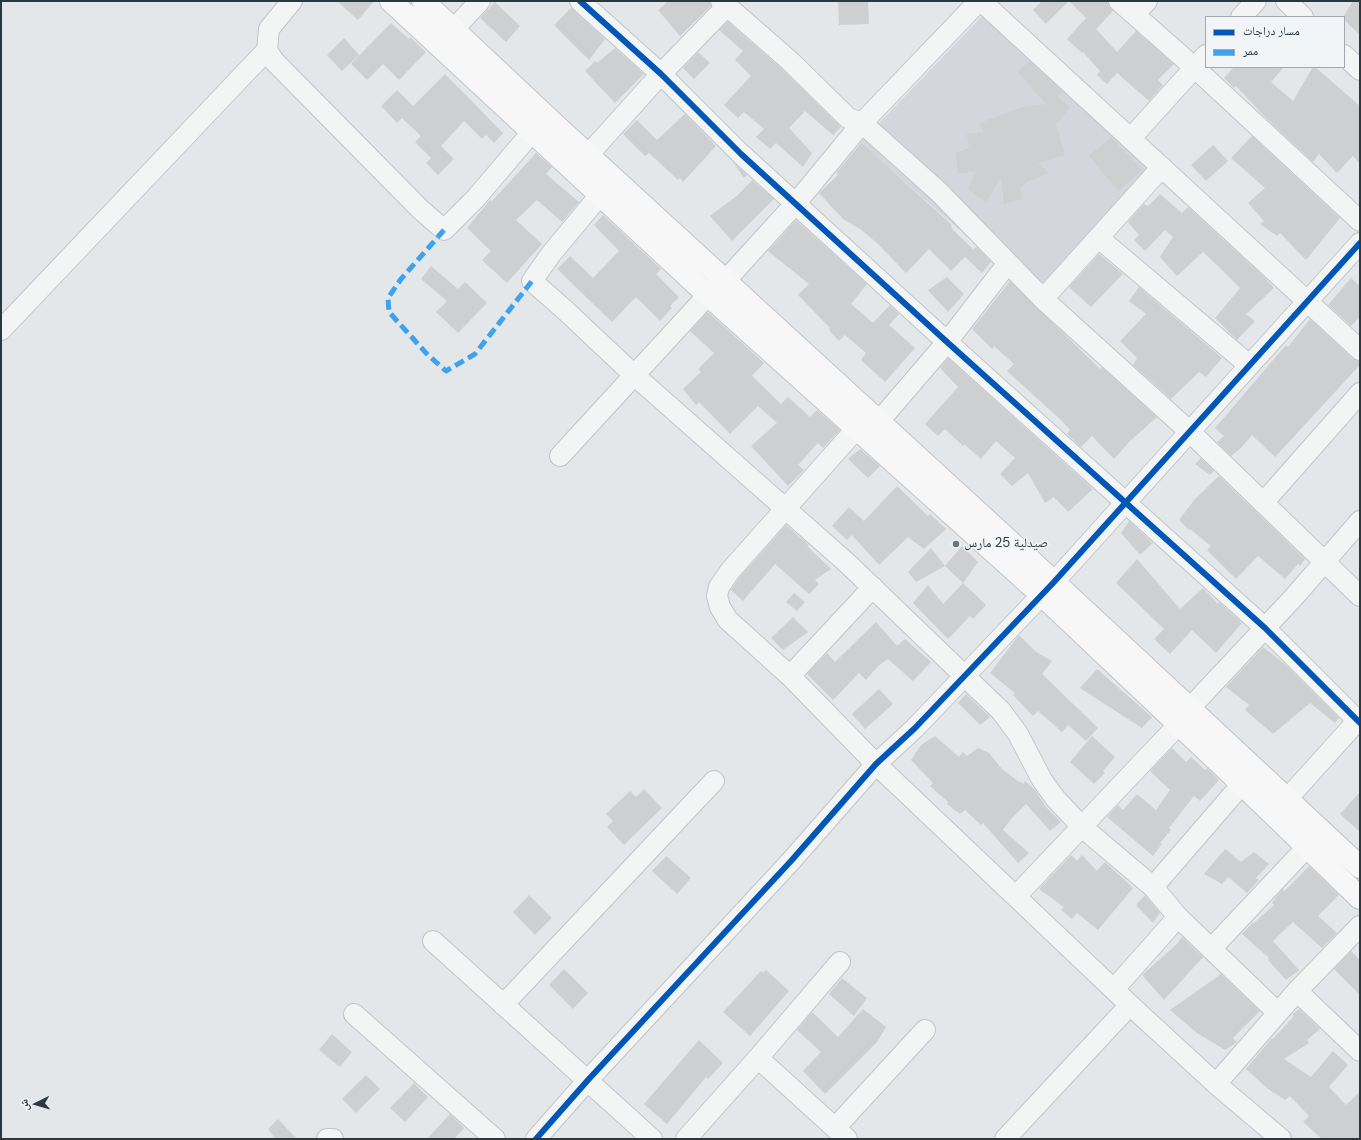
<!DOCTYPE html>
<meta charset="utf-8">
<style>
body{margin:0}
#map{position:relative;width:1361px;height:1140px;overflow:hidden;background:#e4e7e9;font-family:"DM Sans","Noto Naskh Arabic",sans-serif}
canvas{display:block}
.frame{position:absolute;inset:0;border:2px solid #2c3840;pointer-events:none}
.legend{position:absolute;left:1205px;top:16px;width:140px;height:52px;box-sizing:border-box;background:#f2f5f7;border:1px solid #a3a9ae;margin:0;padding:5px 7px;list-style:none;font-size:12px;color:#2c3840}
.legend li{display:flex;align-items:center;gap:8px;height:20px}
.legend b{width:20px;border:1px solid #a3a9ae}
.north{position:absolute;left:16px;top:1084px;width:40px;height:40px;-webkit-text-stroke:3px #f2f5f7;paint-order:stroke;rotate:265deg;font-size:11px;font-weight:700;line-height:16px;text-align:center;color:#2c3840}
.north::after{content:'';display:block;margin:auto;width:14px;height:18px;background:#2c3840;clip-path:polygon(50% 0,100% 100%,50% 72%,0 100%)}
</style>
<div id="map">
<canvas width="1361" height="1140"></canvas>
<div class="frame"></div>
<ul class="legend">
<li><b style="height:5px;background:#0057b8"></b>مسار دراجات</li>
<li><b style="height:5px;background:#3ea3ec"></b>ممر</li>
</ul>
<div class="north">ش</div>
</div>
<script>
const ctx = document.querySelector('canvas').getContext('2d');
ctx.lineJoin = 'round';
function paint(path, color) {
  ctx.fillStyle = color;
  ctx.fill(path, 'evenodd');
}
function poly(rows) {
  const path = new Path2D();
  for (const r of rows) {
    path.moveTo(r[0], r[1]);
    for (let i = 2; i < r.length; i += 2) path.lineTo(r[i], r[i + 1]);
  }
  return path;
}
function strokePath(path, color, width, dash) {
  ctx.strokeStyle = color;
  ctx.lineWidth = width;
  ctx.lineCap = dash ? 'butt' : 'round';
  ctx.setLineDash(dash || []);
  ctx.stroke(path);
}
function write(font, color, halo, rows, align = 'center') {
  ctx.font = font + ' "DM Sans","Noto Naskh Arabic",sans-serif';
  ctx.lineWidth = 3;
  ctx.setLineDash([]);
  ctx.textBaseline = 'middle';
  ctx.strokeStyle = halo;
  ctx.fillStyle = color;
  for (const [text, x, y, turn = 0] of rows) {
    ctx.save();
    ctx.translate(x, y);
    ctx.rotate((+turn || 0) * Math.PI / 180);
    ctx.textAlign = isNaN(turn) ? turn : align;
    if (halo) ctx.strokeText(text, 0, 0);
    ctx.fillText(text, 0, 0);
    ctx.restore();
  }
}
const built = poly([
 [992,6,1162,169,1032,293,860,143]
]);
const building = poly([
 [337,1,374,1,358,20],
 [668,1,710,1,711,6,680,36,658,10],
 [838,1,868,1,869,24,839,25],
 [1042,1,1108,1,1108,5,1113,11,1096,29,1117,52,1136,31,1174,64,1158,80,1163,85,1149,101,1117,73,1107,84,1097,75,1100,71,1083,52,1082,53,1067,39,1086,18,1069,1,1046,24,1033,10],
 [1353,1,1360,1,1360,35,1344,20,1343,17],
 [495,2,520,26,506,42,480,18],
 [571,8,605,39,589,60,554,25],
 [728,22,782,69,841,127,833,135,805,111,789,128,812,153,803,167,776,143,770,149,756,137,764,129,744,112,738,118,724,105,751,76,735,60,743,51,719,30],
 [391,23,409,39,410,37,426,52,399,80,383,64,367,80,351,64],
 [344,38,359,55,342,71,327,55],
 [615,48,644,74,615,103,585,71,595,61,597,63],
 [698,52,710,63,694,79,683,68],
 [1029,61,1063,92,1057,96,1070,107,1056,125,1065,155,1038,163,1049,173,1027,182,1020,189,1022,199,1004,204,1001,177,986,203,968,189,976,171,958,174,956,153,969,148,967,134,983,132,980,123,1022,107,1046,104,1018,72],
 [1234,67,1284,67,1271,82,1293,101,1313,67,1315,67,1360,106,1360,164,1353,156,1337,173,1319,154,1313,162,1268,120,1236,86,1234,88,1224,78],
 [445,74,503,133,494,143,486,135,482,139,464,121,441,146,454,159,438,175,426,163,431,158,415,142,421,136,402,118,397,123,381,106,397,90,413,106],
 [685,114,716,146,683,182,680,178,678,180,649,153,645,156,623,134,637,120,657,140],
 [1252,136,1340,218,1306,260,1280,233,1277,236,1260,224,1264,221,1248,203,1265,188,1231,158],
 [1111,137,1142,170,1118,191,1089,156],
 [861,143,951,224,952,229,973,249,977,247,991,262,982,273,965,257,951,271,929,249,906,273,877,243,860,229,843,219,819,193,838,175,836,173],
 [1213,145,1228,161,1206,181,1191,165],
 [536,153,552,167,546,174,579,202,562,222,537,200,516,220,542,244,507,283,482,260,491,251,467,228,490,200,492,201],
 [732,161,733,162,747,175,744,178],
 [752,180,774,199,732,241,710,216,738,195],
 [1160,194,1182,213,1188,207,1263,276,1274,288,1246,314,1255,321,1237,340,1215,318,1240,288,1218,266,1203,252,1177,276,1160,257,1173,237,1165,230,1145,251,1134,240,1139,235,1128,222,1144,204,1148,206],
 [603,215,661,269,656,274,679,297,670,306,672,308,660,321,636,297,612,322,557,269,570,256,593,278,619,251,594,225],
 [796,220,867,284,851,304,873,323,890,305,899,314,889,325,915,348,885,382,861,360,866,353,845,335,839,341,829,330,830,328,798,295,809,284,768,251],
 [1099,254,1123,274,1091,307,1069,287],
 [431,266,458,289,465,282,487,303,458,333,436,312,447,301,421,279],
 [947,277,964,294,948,312,928,290],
 [1351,278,1360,286,1360,317,1351,326,1328,305],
 [1010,281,1100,369,1102,367,1157,417,1130,441,1114,459,1092,436,1081,447,1067,434,1070,430,1062,421,1007,371,1014,364,994,346,992,349,972,329],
 [1139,287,1222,358,1206,377,1199,372,1171,399,1133,365,1137,358,1120,341,1146,314,1129,301],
 [708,312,764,363,752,376,781,404,788,397,810,417,817,410,840,430,823,448,818,443,798,465,804,470,788,486,751,446,777,423,758,406,730,434,699,402,696,405,683,389,701,372,698,369,714,353,690,331],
 [1310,319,1352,358,1360,361,1360,365,1275,457,1252,435,1240,449,1231,456,1217,442,1224,436,1215,428,1286,345,1288,347],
 [948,358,1093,489,1068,512,1054,497,1045,503,1028,473,1012,486,1000,474,1015,458,996,441,981,459,964,444,963,446,945,429,938,436,925,424,958,387,940,368],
 [860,449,880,466,868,478,848,459],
 [1201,458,1214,471,1210,475,1195,464],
 [1219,476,1305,559,1300,566,1298,564,1285,579,1258,556,1236,579,1207,550,1211,546,1190,529,1189,530,1179,520,1195,499],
 [897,486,928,516,930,514,946,529,924,549,908,537,879,565,852,535,847,540,832,526,849,507,864,521],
 [1129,521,1153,543,1140,555,1121,533],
 [786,525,809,545,807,546,831,569,815,580,819,584,809,594,775,564,743,601,731,590,739,578],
 [962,546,978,562,963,583,945,566],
 [931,548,945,566,916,582,908,572],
 [1137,559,1180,609,1203,588,1218,604,1219,602,1242,623,1216,653,1192,630,1170,654,1154,639,1164,629,1116,583],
 [963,583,986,605,973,619,970,616,948,639,913,603,928,585,943,604],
 [794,593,805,602,797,611,786,602],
 [793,617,808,632,783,650,771,638],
 [876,622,897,646,905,639,931,662,913,681,888,659,878,666,866,680,859,673,833,700,807,674,827,653,835,662],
 [1019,635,1036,652,1052,661,1042,674,1098,728,1086,741,1068,725,1062,732,1038,711,1033,716,1013,695,1015,693,990,673],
 [1263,647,1286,665,1339,718,1335,723,1310,703,1273,734,1245,710,1249,705,1226,687],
 [1097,669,1152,717,1142,728,1080,688],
 [879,689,893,704,865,729,852,714],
 [966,694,990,717,980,725,958,703],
 [935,736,959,757,963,752,967,756,978,748,989,753,1002,769,1019,782,1020,781,1023,784,1025,781,1035,790,1046,807,1061,822,1050,831,1026,804,1011,819,1003,830,1029,853,1018,863,983,823,981,825,965,810,960,814,947,804,948,802,930,786,933,783,911,760,921,745],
 [1092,736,1115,757,1103,771,1105,773,1094,784,1070,762],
 [1172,748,1186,762,1191,757,1205,770,1207,768,1219,780,1200,801,1194,796,1169,828,1171,830,1160,843,1162,844,1153,856,1107,817,1118,805,1123,810,1137,794,1156,810,1170,790,1150,771],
 [644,789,662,808,624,845,607,827,613,821,606,814,630,791,636,797],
 [1360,792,1360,832,1340,814],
 [1225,849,1241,862,1254,852,1269,864,1256,878,1259,880,1247,893,1228,877,1222,884,1204,874],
 [1071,855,1077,861,1082,855,1097,871,1105,862,1133,888,1098,930,1077,913,1072,919,1061,910,1064,907,1039,889],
 [666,856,691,878,677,894,652,871],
 [1309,866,1339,895,1318,916,1337,933,1322,948,1293,922,1273,941,1299,970,1286,980,1268,960,1269,958,1242,934,1253,922,1254,923,1274,905,1272,903,1276,897,1283,889,1285,891],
 [529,895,552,918,535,935,513,912],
 [1145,895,1160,913,1153,923,1136,905],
 [1182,937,1203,957,1164,1000,1142,975,1177,944],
 [1351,951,1360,960,1360,995,1334,969],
 [564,969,588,993,573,1009,549,985],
 [766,970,789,991,750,1036,723,1012,761,971,763,973],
 [1221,974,1260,1011,1233,1038,1237,1042,1236,1043,1225,1050,1197,1033,1170,1010],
 [842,978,867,998,854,1016,829,994],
 [863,1009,886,1027,877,1042,825,1094,803,1071,821,1052,797,1030,812,1012,838,1037],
 [1299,1009,1320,1029,1307,1040,1309,1043,1284,1059,1311,1077,1333,1051,1348,1065,1329,1087,1346,1105,1360,1092,1360,1139,1322,1139,1303,1122,1309,1116,1290,1096,1285,1100,1268,1089,1246,1069,1272,1038,1273,1039,1294,1016,1292,1015],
 [332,1034,352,1052,340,1067,319,1050],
 [699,1040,723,1063,708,1079,706,1077,667,1124,644,1104],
 [366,1075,380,1089,356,1113,342,1099],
 [414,1083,428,1097,405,1122,390,1108],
 [450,1114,464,1128,454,1139,427,1139],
 [278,1119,297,1139,276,1139,268,1129]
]);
const minor = poly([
 [292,1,269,29,267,50,274,61,420,209,444,230,476,198,532,132],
 [580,1,661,74,741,154,947,342,1265,628,1360,723],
 [981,1,1360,350],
 [1119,1,1195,68,1360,221],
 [1286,1,1303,17],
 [727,6,790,61,848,118,862,123,939,192,1008,263,947,342,869,433],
 [1134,14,1147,1],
 [1241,17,1256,1],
 [453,30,480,1],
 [1344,55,1360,70],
 [1131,138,1206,55],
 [588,155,661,74,727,6,721,1],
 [600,195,551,254,532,281,566,311,634,375,847,563,1001,711,1018,734,1042,780,1055,798,1082,827,1153,887],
 [1100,236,1107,245,1249,365],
 [1008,263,1043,299,1189,431,1360,596],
 [1043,299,1162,167],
 [1,330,267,50],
 [857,428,730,571,719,587,717,596,720,607,728,620,790,676,876,764,1130,1005,1216,1084,1281,1139],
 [560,456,708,295,726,280,796,203,862,123,979,1],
 [1263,503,1360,393],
 [790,676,873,587],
 [1189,709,1294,597,1360,521],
 [1287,799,1360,718],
 [1016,896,1179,724],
 [1178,917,1278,1013],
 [433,941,652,1139],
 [1211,949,1308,846],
 [1114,989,1178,917,1153,887,1242,784],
 [1297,991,1360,926],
 [503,1005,714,781],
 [354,1014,495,1139],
 [758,1058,847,1139],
 [1216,1084,1297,991,1360,1051],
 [835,1128,925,1030],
 [327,1139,333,1139],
 [536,1139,588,1080,791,861,876,764,915,728,1054,582,1360,243],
 [686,1139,758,1058,840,962],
 [1005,1139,1130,1005]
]);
const secondary = poly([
 [391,1,708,295,1042,595,1242,784,1360,898],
 [423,1,553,123,1054,582,1360,867]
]);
const quiet = poly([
 [444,230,401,279,388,298,389,312,427,354,446,371,475,354,532,281]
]);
const cycleway = poly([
 [580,1,661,74,741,154,947,342,1265,628,1360,723],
 [536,1139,588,1080,791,861,876,764,915,728,1054,582,1360,243]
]);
const markers = [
 [956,544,4,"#6c757b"]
];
const poiNames = [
 ["صيدلية 25 مارس",964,544]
];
paint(built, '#d3d7db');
paint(building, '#cdcfd1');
strokePath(minor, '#c2c5c7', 22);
strokePath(secondary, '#c2c5c7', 24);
strokePath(minor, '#f3f5f5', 20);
strokePath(secondary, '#f7f7f7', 22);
strokePath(quiet, '#3ea3ec', 5, [10, 5]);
strokePath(cycleway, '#0057b8', 6);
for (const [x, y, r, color] of markers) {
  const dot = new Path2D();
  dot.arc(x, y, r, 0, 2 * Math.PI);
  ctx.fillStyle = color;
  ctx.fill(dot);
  strokePath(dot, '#f2f5f7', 1.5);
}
write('13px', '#2c3840', '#f2f5f7', poiNames, 'left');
</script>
